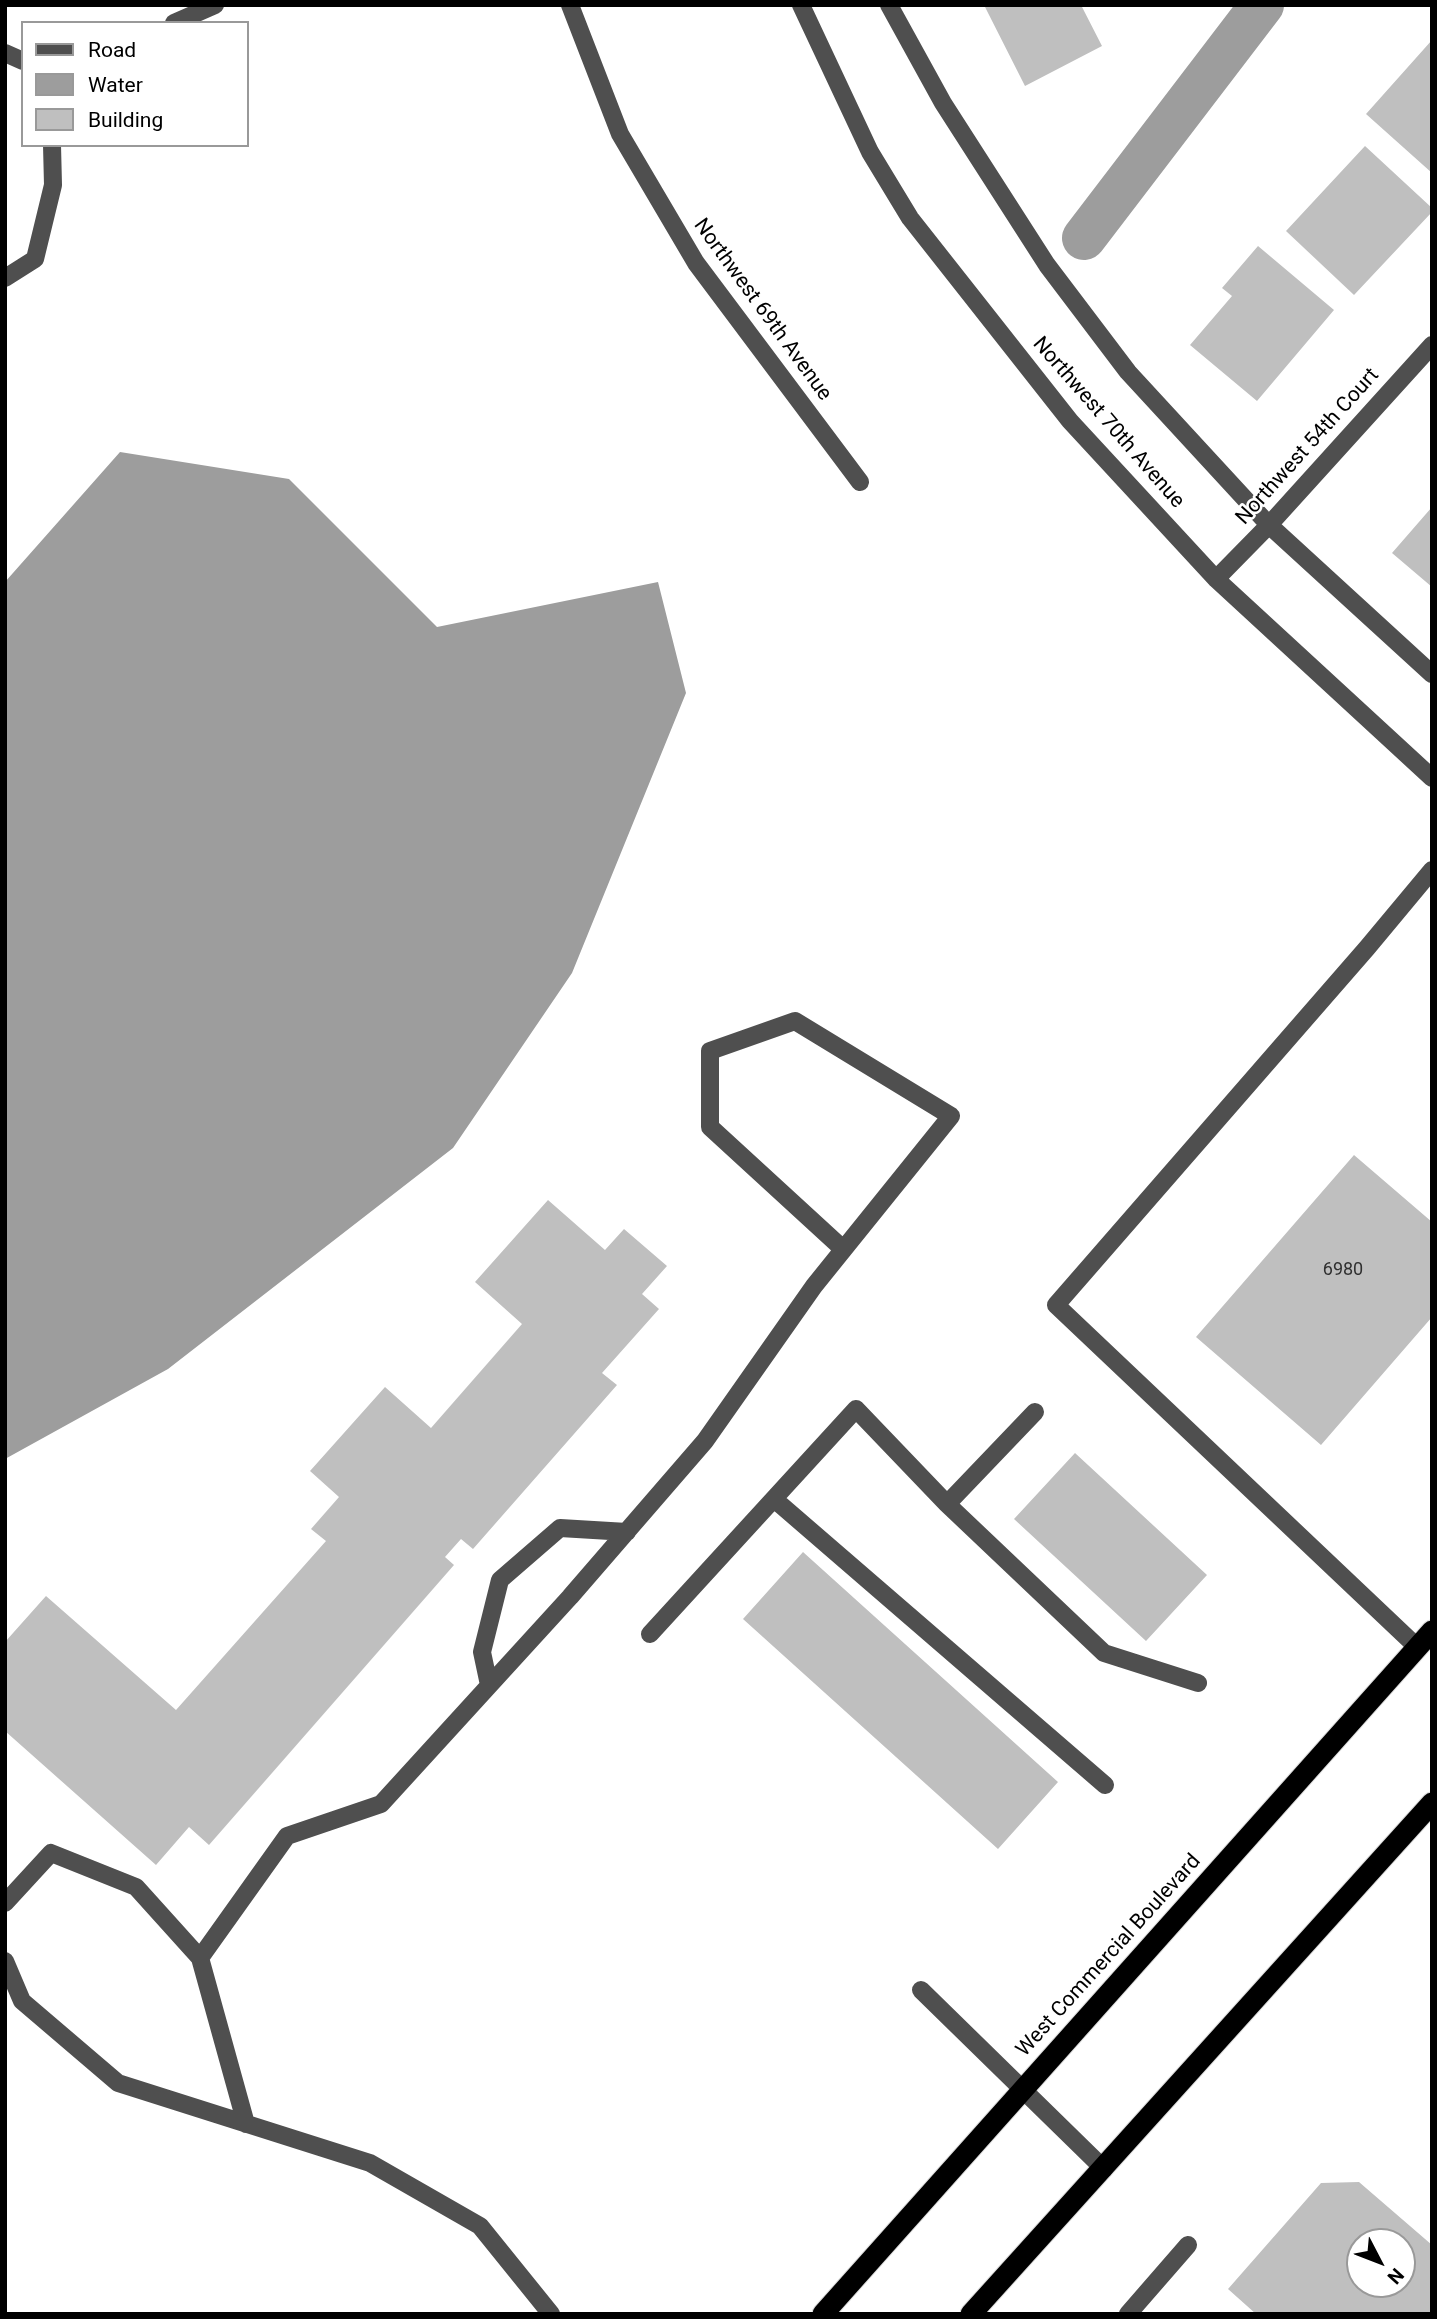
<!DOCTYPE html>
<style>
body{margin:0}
#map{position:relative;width:1437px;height:2319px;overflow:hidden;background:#fff;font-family:Roboto,sans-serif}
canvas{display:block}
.frame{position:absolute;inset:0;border:7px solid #000;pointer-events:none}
.legend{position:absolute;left:21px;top:21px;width:228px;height:126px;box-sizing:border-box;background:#fff;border:2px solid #999;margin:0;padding:9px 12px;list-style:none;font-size:21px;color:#000}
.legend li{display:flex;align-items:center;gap:14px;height:35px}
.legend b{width:35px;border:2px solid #999}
.north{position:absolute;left:1346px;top:2228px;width:70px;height:70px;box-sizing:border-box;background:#fff;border:2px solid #999;border-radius:50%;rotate:132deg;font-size:19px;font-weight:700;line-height:28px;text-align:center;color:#000}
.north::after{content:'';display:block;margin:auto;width:24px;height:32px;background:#000;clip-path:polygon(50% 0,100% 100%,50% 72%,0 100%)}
</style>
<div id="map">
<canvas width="1437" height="2319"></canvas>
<div class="frame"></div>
<ul class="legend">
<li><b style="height:9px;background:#4f4f4f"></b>Road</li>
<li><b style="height:19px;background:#9d9d9d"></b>Water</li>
<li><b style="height:19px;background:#bfbfbf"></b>Building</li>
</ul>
<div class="north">N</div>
</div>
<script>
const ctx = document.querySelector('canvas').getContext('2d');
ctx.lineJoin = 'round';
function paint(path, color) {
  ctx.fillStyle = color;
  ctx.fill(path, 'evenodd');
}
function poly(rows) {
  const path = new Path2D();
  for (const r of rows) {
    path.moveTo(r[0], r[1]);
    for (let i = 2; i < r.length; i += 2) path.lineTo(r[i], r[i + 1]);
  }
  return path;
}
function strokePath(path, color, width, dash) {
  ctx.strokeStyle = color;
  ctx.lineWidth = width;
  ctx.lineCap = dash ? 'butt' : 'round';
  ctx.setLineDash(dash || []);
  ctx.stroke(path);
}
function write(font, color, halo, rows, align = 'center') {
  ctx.font = font + ' Roboto,sans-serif';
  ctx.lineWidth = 5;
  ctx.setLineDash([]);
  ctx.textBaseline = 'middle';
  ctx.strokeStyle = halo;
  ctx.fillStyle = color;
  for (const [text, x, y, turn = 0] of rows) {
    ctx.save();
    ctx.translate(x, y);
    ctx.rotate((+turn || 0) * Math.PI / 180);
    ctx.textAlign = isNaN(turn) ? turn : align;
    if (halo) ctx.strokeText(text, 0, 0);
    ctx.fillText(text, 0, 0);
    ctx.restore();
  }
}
const water = poly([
 [120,452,289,479,437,627,658,582,686,693,572,973,453,1148,168,1369,5,1459,5,582]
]);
const canal = poly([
 [1084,238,1262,5]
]);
const building = poly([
 [984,5,1081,5,1102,46,1025,86],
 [1432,40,1432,173,1366,114],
 [1365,146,1432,208,1432,212,1354,295,1286,231],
 [1258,246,1334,310,1257,401,1190,345,1232,296,1222,288],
 [1432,507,1432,587,1392,553],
 [1354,1155,1432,1222,1432,1317,1321,1445,1196,1337],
 [548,1200,605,1250,624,1229,667,1266,642,1294,659,1309,602,1373,617,1385,473,1549,461,1539,445,1557,454,1565,209,1845,189,1827,156,1865,5,1731,5,1642,46,1596,176,1710,326,1541,311,1529,339,1497,310,1471,385,1387,431,1428,522,1324,475,1282],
 [1075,1453,1207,1575,1146,1641,1014,1519],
 [803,1552,1058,1782,998,1849,743,1619],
 [1359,2182,1432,2245,1432,2314,1256,2314,1228,2289,1321,2183],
 [1360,2242,1402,2242,1402,2284,1360,2284]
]);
const minor = poly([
 [570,5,620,134,696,263,860,482],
 [801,5,870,152,910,218,1070,421,1216,579,1432,778],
 [889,5,943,103,1047,265,1128,372,1269,525,1432,674],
 [174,23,215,5],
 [5,53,23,61],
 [5,278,35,259,53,185,52,145],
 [1216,579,1269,525,1432,345],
 [1035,1412,947,1504,1104,1653,1198,1683],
 [774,1499,1105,1785],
 [650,1634,856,1409,947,1504],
 [1417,1647,1056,1305,1367,948,1432,870],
 [489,1685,482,1652,500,1580,560,1528,627,1532],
 [5,1903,51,1853,136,1887,200,1958,246,2124],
 [200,1958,287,1836,381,1804,570,1597,705,1441,814,1286,951,1116,795,1021,710,1051,710,1127,843,1249],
 [5,1961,22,2001,118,2083,370,2163,480,2226,551,2314],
 [921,1990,1104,2169],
 [1128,2314,1188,2245]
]);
const highway = poly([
 [823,2314,1432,1631],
 [971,2314,1432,1803]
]);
const numberNames = [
 ["6980",1343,1270]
];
const streetNames = [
 ["Northwest 69th Avenue",762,310,54],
 ["Northwest 70th Avenue",1108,423,49],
 ["Northwest 54th Court",1308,447,-48],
 ["West Commercial Boulevard",1109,1956,-48]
];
paint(water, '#9d9d9d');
strokePath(canal, '#9d9d9d', 44);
paint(building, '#bfbfbf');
strokePath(highway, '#dbdbdb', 23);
strokePath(minor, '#4f4f4f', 18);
strokePath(highway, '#000', 21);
write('18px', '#303030', null, numberNames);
write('21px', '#000', '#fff', streetNames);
</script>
